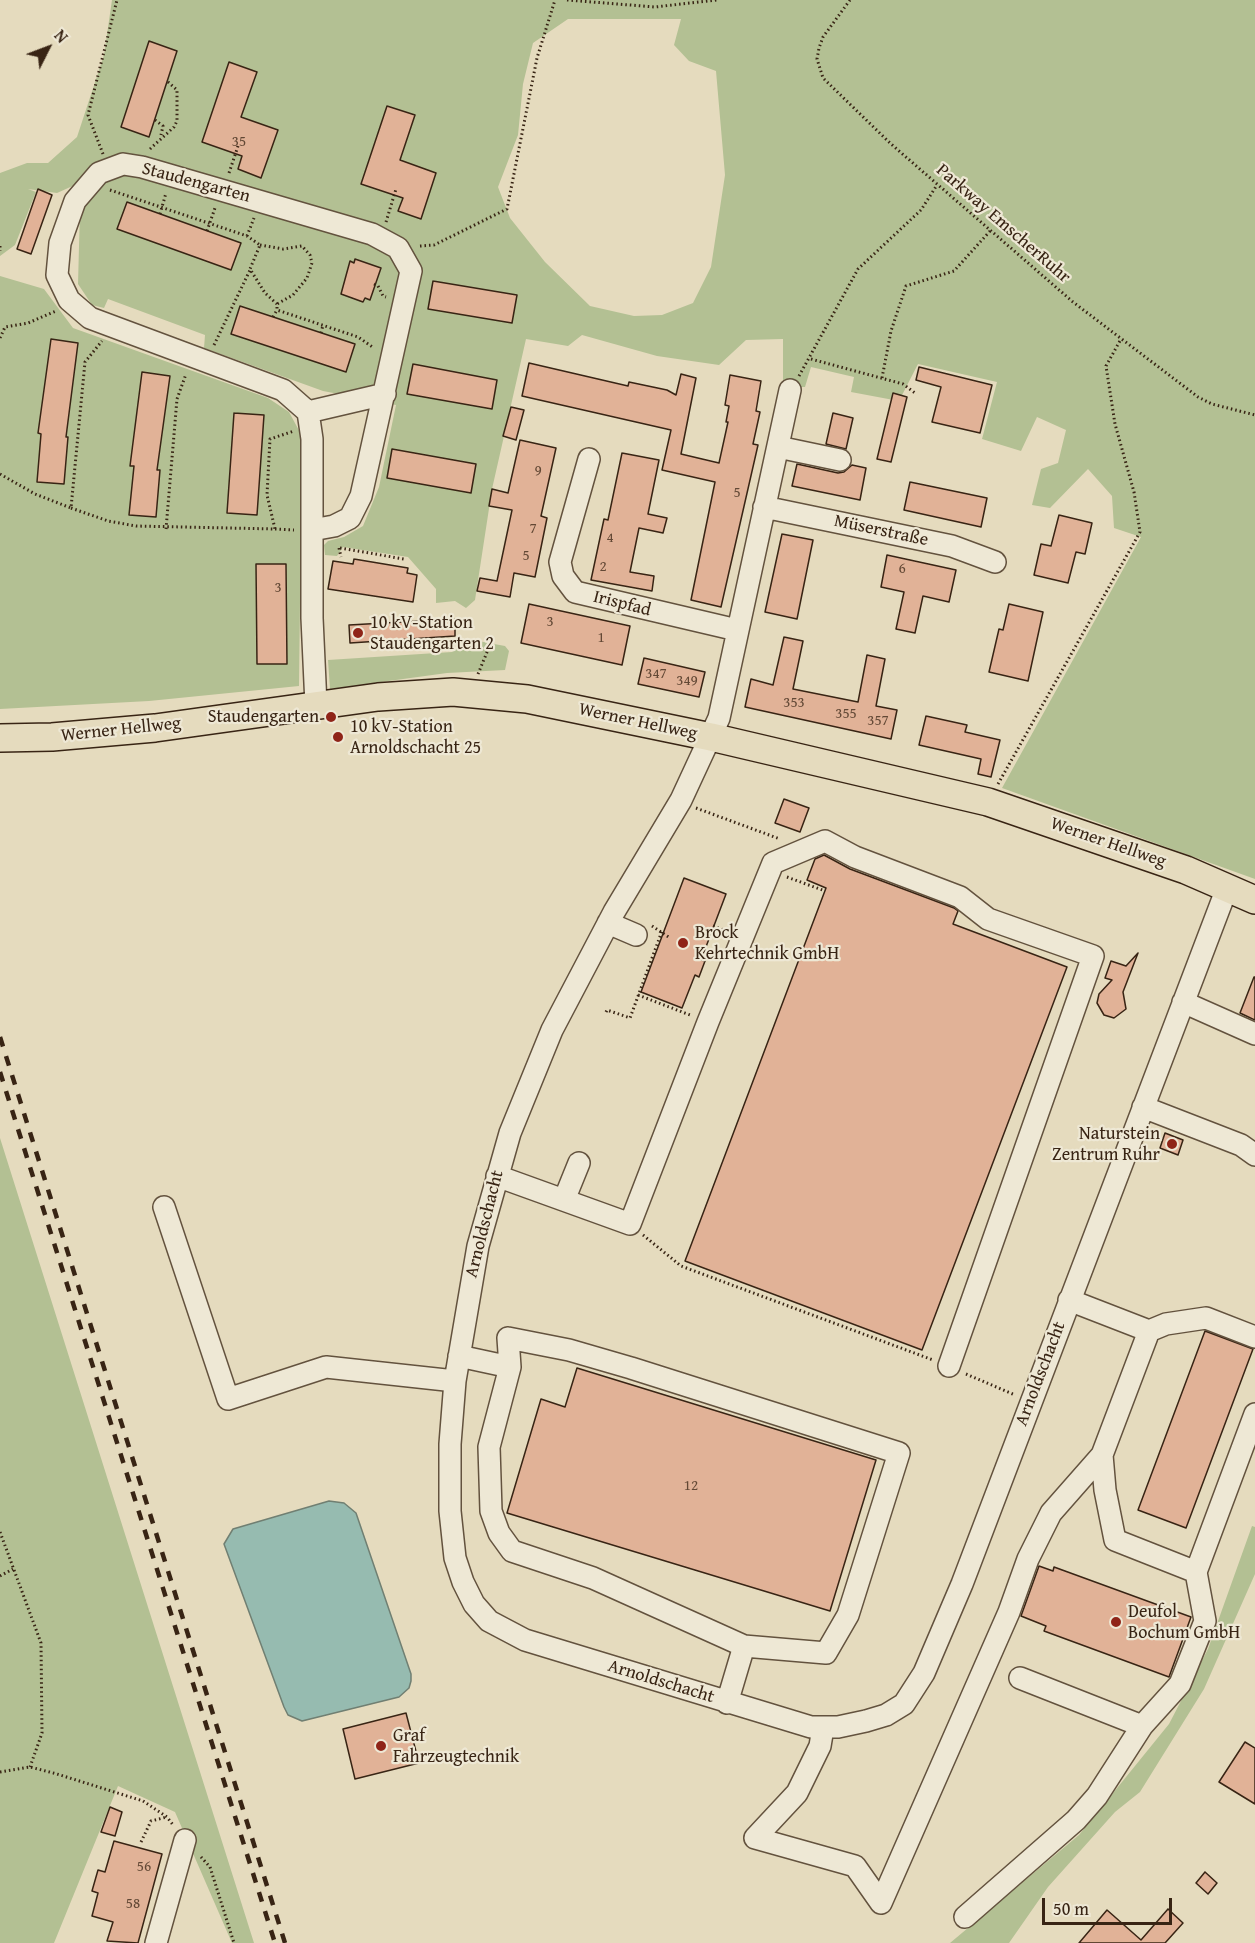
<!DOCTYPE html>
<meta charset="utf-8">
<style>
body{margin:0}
#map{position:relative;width:1255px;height:1943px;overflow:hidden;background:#e5dbbe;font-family:"Gentium Book Plus",serif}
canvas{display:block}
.north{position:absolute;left:18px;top:18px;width:60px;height:60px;-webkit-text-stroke:4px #eee8d5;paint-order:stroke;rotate:48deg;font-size:16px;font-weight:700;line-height:24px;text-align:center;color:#382414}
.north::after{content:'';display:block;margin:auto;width:21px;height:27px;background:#382414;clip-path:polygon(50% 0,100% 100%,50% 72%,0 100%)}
.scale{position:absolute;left:1042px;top:1898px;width:130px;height:27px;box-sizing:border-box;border:3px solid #382414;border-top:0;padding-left:8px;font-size:18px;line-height:21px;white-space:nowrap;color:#382414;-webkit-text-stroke:4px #eee8d5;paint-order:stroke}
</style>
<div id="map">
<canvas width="1255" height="1943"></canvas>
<div class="north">N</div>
<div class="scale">50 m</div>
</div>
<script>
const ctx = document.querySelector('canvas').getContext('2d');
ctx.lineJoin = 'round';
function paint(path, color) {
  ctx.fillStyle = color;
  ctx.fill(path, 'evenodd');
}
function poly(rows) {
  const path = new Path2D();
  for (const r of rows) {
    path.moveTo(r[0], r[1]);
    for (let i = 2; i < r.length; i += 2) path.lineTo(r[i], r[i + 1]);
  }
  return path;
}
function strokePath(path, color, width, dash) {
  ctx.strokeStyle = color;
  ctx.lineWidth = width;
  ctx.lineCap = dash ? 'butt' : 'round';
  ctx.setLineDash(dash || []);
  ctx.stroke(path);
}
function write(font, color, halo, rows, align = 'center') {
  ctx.font = font + ' "Gentium Book Plus",serif';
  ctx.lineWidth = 4.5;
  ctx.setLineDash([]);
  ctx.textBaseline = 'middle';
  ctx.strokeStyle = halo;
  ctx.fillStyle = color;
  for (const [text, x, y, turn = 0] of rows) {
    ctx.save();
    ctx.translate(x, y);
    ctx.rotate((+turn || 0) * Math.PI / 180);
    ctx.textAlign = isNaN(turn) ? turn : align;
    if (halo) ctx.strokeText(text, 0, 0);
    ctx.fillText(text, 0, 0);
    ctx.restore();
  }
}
const green = poly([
 [112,0,1255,0,1255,879,1002,788,1141,537,1114,528,1112,496,1088,469,1050,508,1032,505,1041,469,1058,463,1066,430,1037,417,1021,451,982,439,997,382,918,364,899,401,851,392,854,377,811,367,805,387,783,387,783,339,746,340,719,365,657,356,582,335,568,346,526,339,492,489,475,600,466,608,455,601,436,603,436,589,408,557,343,547,337,556,325,555,324,545,328,541,344,537,363,526,379,487,396,405,323,391,204,348,205,335,108,299,104,308,92,305,78,284,80,209,86,180,57,193,28,189,36,192,15,245,0,256,0,173,27,163,48,163,77,137,104,55],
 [568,19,681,19,674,45,689,61,716,71,725,175,711,267,693,303,662,315,634,316,590,306,545,262,510,218,498,187,518,135,523,84,533,43],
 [0,276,44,289,73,328,268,398,289,412,302,436,299,686,149,701,0,709],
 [467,639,505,646,509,651,505,670,447,673,330,689,328,660,452,652],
 [0,1138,254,1943,232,1943,175,1812,118,1786,54,1943,0,1943],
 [1252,1526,1255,1527,1255,1574,1204,1689,1140,1792,1115,1812,1048,1887,1009,1943,950,1943,1079,1835,1169,1724,1208,1649]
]);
const water = poly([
 [329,1501,344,1503,356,1513,411,1674,411,1681,409,1688,399,1697,302,1721,288,1715,284,1707,224,1544,233,1529,329,1501]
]);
const building = poly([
 [149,41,177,51,149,137,121,127,149,41],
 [229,62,257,72,241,117,278,130,261,178,238,169,242,156,202,142,229,62],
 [387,106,415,115,400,160,436,173,421,219,398,211,403,198,361,184,387,106],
 [38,189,52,195,31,254,17,249,38,189],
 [127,202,241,243,231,270,117,229,127,202],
 [355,259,381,268,370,300,365,298,363,302,341,294,350,261,354,263,355,259],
 [433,281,517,295,512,323,428,309,433,281],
 [240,306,355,344,346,372,231,334,240,306],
 [51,339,78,343,66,437,68,437,64,484,37,482,41,434,38,433,51,339],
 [529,363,628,386,629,382,667,390,676,395,681,374,696,378,681,454,719,463,728,422,726,422,729,406,725,405,730,375,761,381,756,411,760,412,753,444,758,445,721,607,691,600,715,482,662,470,671,430,522,396,529,363],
 [413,364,497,380,492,409,407,394,413,364],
 [919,367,992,385,980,433,932,422,941,387,916,380,919,367],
 [142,372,170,376,157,470,160,470,156,517,129,515,134,466,130,466,142,372],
 [893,393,907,397,891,462,877,459,893,393],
 [511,407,524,410,516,440,503,436,511,407],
 [234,413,264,415,257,515,227,513,234,413],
 [833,413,853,418,846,449,826,444,833,413],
 [520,440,556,448,541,516,547,518,535,577,514,573,510,597,477,591,480,578,497,581,512,510,489,506,492,489,508,493,520,440],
 [392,449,476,464,471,493,387,478,392,449],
 [622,453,659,460,648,514,667,518,663,533,639,528,630,572,654,576,652,591,591,580,604,519,608,520,622,453],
 [797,464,838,473,844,472,852,465,866,468,860,500,792,486,797,464],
 [910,482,987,498,981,527,904,510,910,482],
 [1059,515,1092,523,1085,554,1076,552,1068,583,1034,575,1041,544,1051,546,1059,515],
 [782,534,813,540,797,619,765,612,782,534],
 [887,555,956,570,949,602,923,596,915,633,896,629,904,592,881,587,887,555],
 [354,559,408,568,407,573,417,575,413,602,328,589,333,561,353,564,354,559],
 [256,564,286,564,287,664,257,664,256,564],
 [529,604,630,626,622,665,521,643,529,604],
 [1009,604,1043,612,1028,681,989,672,999,629,1003,630,1009,604],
 [455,619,455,636,350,643,349,625,455,619],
 [784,637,803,641,793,689,858,702,867,655,885,659,876,706,897,710,891,739,745,707,751,679,773,685,784,637],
 [644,658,705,672,699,697,638,684,644,658],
 [926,716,967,725,965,732,1000,740,991,777,978,774,981,759,919,745,926,716],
 [784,799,809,808,800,832,775,823,784,799],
 [824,855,850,869,954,908,958,911,953,924,1067,967,922,1350,685,1261,826,888,807,880,815,859,824,855],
 [684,878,726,894,701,960,705,961,699,977,695,975,682,1008,641,992,684,878],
 [1138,953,1123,992,1126,1009,1114,1018,1104,1015,1097,1003,1099,994,1112,980,1105,978,1111,961,1126,966,1138,953],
 [1254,977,1255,977,1255,1020,1240,1013,1254,977],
 [1165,1133,1183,1140,1178,1155,1160,1148,1165,1133],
 [1205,1331,1253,1349,1186,1528,1138,1510,1205,1331],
 [577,1368,876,1460,830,1611,507,1513,541,1399,565,1407,577,1368],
 [1039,1566,1053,1571,1054,1567,1191,1617,1169,1677,1044,1631,1046,1626,1021,1616,1039,1566],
 [406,1713,419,1763,355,1779,343,1729,406,1713],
 [1245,1742,1255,1748,1255,1804,1219,1782,1245,1742],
 [110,1807,122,1812,115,1836,101,1832,110,1807],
 [114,1841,162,1854,138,1943,107,1941,113,1922,92,1916,98,1893,92,1891,98,1870,105,1872,114,1841],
 [1205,1872,1217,1883,1208,1894,1196,1883,1205,1872],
 [1168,1909,1183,1923,1165,1943,1079,1943,1107,1910,1141,1940,1168,1909]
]);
const path = poly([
 [567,0,655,7,717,0],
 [850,0,823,37,819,48,817,59,823,78,891,144,1073,302,1198,397,1212,404,1255,415],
 [155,120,163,126,161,135],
 [150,149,174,127,177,121,177,90,166,80],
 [103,154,88,115,117,0],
 [229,173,238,146],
 [110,190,247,236,260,245,250,269,265,293,277,304,277,310,358,337,374,348],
 [160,214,166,193],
 [386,222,396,189],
 [207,231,215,208],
 [247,236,254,218],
 [260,245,283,249,302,246,310,255,312,263,307,278,293,295,277,304],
 [0,246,0,251],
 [420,246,434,245,507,209,537,58,555,0],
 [374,284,378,286,383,296,386,297],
 [273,317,277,310],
 [321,333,323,325],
 [0,338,5,327,28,323,56,311],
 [214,345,250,270],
 [811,359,903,384,915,393],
 [799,376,858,269,921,210,937,185],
 [882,378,891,331,906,286,954,271,991,230],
 [0,474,35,494,71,508,85,362,102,341],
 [71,508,108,521,136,526,275,529,267,495,270,439,294,431],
 [166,529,177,399,186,374],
 [275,529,294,530],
 [339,548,341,557],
 [340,548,404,559],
 [478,674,492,640],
 [998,784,1140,532,1134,492,1115,424,1106,366,1121,339],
 [696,808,780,839],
 [787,877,825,891],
 [652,926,670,938],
 [713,926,726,931],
 [638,995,690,1015],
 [606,1012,607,1010,630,1018,662,931],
 [643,1235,681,1266,933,1360],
 [966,1374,1015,1395],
 [0,1532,41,1643,42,1733,30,1767],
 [0,1576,13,1569],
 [0,1772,30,1767,57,1774,143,1801,167,1817,173,1825],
 [141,1842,151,1821,167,1817],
 [201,1857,210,1867,234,1943]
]);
const minor = poly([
 [790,390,719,718,681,800,614,912,552,1030,510,1133,478,1246,455,1381,450,1444,450,1511,455,1558,463,1582,474,1604,489,1621,525,1640,811,1727,838,1727,866,1721,886,1715,904,1704,924,1673,962,1584,1227,888],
 [308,412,385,394],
 [778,447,840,460],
 [589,459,560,562,563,576,575,592,737,630],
 [764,507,952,546,995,562],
 [312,530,334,526,350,518,361,496,411,271,398,248,372,234,142,167,123,164,99,173,75,201,60,243,57,275,69,300,90,318,283,390,308,412,312,439,312,618,316,705],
 [608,923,636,935],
 [1183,1002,1255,1034],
 [1143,1107,1241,1145,1255,1155],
 [497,1176,630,1224,708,1022,773,863,825,841,855,857,960,897,988,919,1093,956,949,1366],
 [564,1200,579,1163],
 [164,1207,228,1399,326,1367,455,1381],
 [1149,1331,1166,1324,1206,1318,1255,1337],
 [508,1338,569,1350,631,1368,899,1453,848,1615,826,1653,744,1646,593,1578,512,1551,499,1533,491,1511,489,1447,510,1367,508,1338],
 [459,1356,510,1367],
 [1102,1455,1105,1490,1115,1540,1196,1572,1255,1414],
 [1020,1678,1142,1726],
 [727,1703,744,1646],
 [823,1728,820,1746,797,1793,755,1838,855,1866,881,1903],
 [881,1903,1009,1612,1028,1559,1051,1513,1102,1455,1149,1331,1069,1300],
 [965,1917,1076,1820,1097,1796,1142,1726,1180,1684,1205,1621,1196,1572],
 [156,1943,185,1840]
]);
const major = poly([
 [0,738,52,737,155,728,378,697,453,692,527,699,711,737,988,802,1186,870,1255,900]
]);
const rail = poly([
 [0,1037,285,1943],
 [0,1072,275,1943]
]);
const markers = [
 [358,633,6,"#8f2418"],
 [331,717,6,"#8f2418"],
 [338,737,6,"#8f2418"],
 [683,943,6,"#8f2418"],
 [1172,1144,6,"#8f2418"],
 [1116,1622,6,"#8f2418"],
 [381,1746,6,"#8f2418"]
];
const numberNames = [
 ["35",239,142],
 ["9",538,471],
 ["5",737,493],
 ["7",533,529],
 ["4",610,538],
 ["5",526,556],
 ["2",603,567],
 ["6",902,569],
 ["3",278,588],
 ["3",550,622],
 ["1",601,638],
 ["347",656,674],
 ["349",687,681],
 ["353",794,703],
 ["355",846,714],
 ["357",878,721],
 ["12",691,1486],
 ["56",144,1867],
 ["58",133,1904]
];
const streetNames = [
 ["Staudengarten",196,183,15],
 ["Parkway EmscherRuhr",1003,224,41],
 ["Müserstraße",881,531,12],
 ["Irispfad",622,604,14],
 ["Werner Hellweg",638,722,12],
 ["Werner Hellweg",121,730,-6],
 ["Werner Hellweg",1108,843,19],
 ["Arnoldschacht",485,1224,-76],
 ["Arnoldschacht",1041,1374,-69],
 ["Arnoldschacht",661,1682,17]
];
const poiNames = [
 ["10 kV-Station",370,623],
 ["Staudengarten 2",370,644],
 ["Staudengarten",319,717,"right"],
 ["10 kV-Station",350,727],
 ["Arnoldschacht 25",350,748],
 ["Brock",695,933],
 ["Kehrtechnik GmbH",695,954],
 ["Naturstein",1160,1134,"right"],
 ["Zentrum Ruhr",1160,1155,"right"],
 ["Deufol",1128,1612],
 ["Bochum GmbH",1128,1633],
 ["Graf",393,1736],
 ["Fahrzeugtechnik",393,1757]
];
paint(green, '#b3c093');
paint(water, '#96bbb0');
strokePath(water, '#707f72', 1.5);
paint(building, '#e1b297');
strokePath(building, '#382414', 1.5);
strokePath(minor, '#63523e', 24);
strokePath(major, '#382414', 30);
strokePath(path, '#382414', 3, [1.5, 3]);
strokePath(minor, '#eee8d5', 21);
strokePath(major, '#e5dbbe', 27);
strokePath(rail, '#382414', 4.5, [10, 10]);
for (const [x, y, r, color] of markers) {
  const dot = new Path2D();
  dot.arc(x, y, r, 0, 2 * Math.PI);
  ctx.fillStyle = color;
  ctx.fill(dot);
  strokePath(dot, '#eee8d5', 2);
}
write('15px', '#624835', null, numberNames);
write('18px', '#382414', '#eee8d5', streetNames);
write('18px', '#382414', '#eee8d5', poiNames, 'left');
</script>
